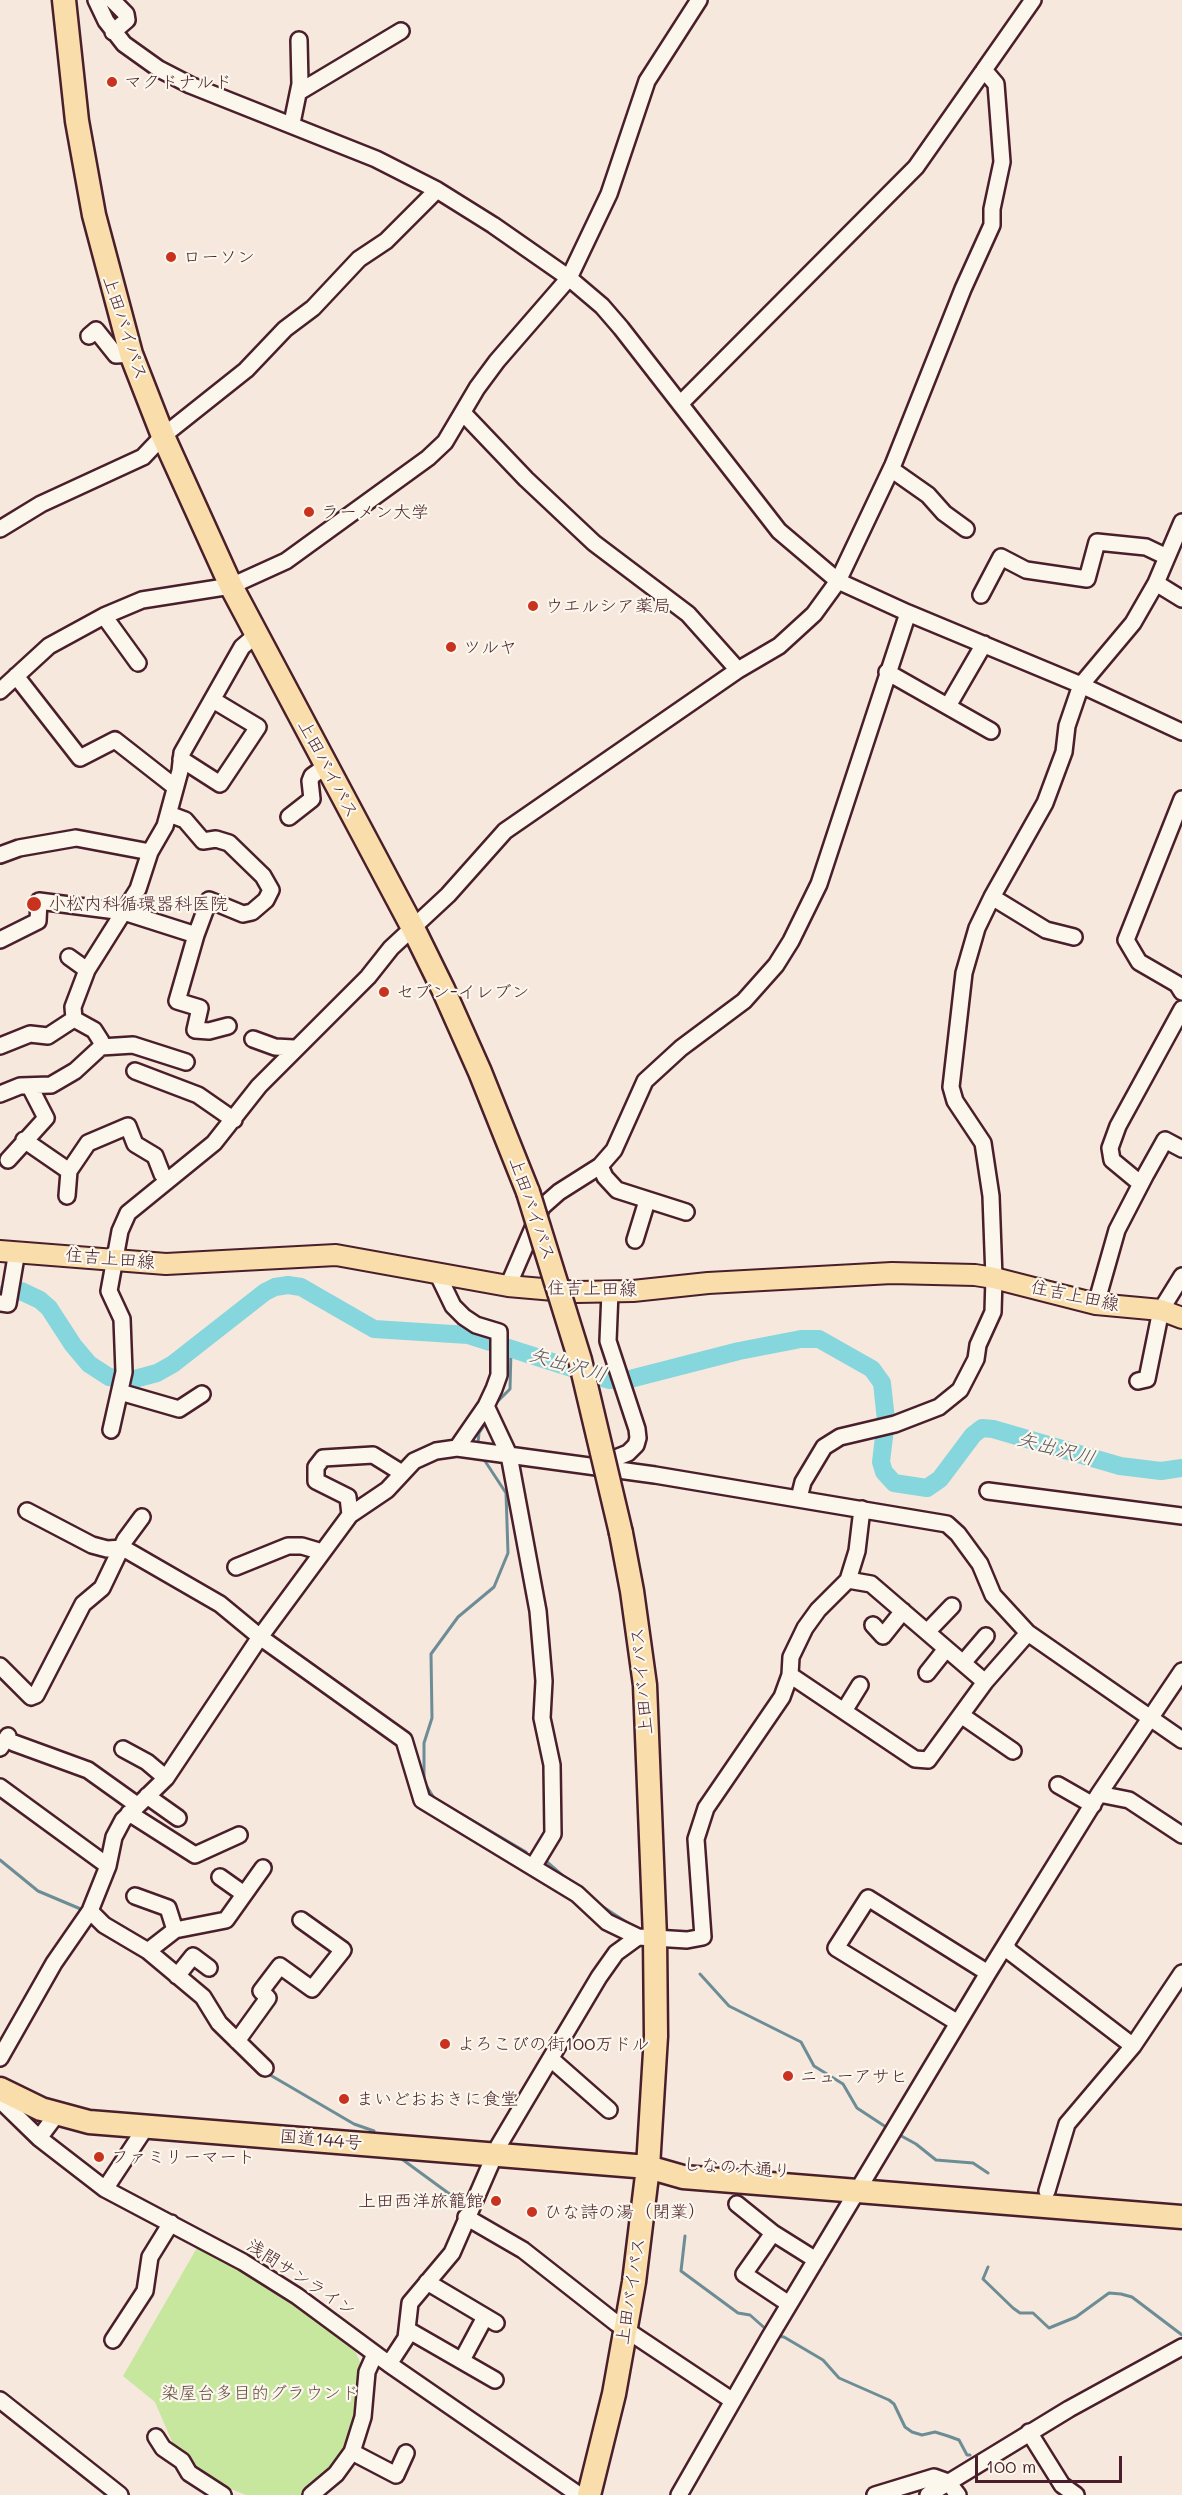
<!DOCTYPE html>
<meta charset="utf-8">
<style>
body{margin:0}
#map{position:relative;width:1182px;height:2495px;overflow:hidden;background:#f6e8dc;font-family:Mali,sans-serif}
canvas{display:block}
.scale{position:absolute;left:975px;top:2456px;width:147px;height:27px;box-sizing:border-box;border:3px solid #4a1f2b;border-top:0;padding-left:8px;font-size:18px;line-height:21px;white-space:nowrap;color:#4a1f2b;-webkit-text-stroke:4px #fbf7ec;paint-order:stroke}
</style>
<div id="map">
<canvas width="1182" height="2495"></canvas>
<div class="scale">100 m</div>
</div>
<script>
const ctx = document.querySelector('canvas').getContext('2d');
ctx.lineJoin = 'round';
function paint(path, color) {
  ctx.fillStyle = color;
  ctx.fill(path, 'evenodd');
}
function poly(rows) {
  const path = new Path2D();
  for (const r of rows) {
    path.moveTo(r[0], r[1]);
    for (let i = 2; i < r.length; i += 2) path.lineTo(r[i], r[i + 1]);
  }
  return path;
}
function strokePath(path, color, width, dash) {
  ctx.strokeStyle = color;
  ctx.lineWidth = width;
  ctx.lineCap = dash ? 'butt' : 'round';
  ctx.setLineDash(dash || []);
  ctx.stroke(path);
}
function write(font, color, halo, rows, align = 'center') {
  ctx.font = font + ' Mali,"Klee One",sans-serif';
  ctx.lineWidth = 4.5;
  ctx.setLineDash([]);
  ctx.textBaseline = 'middle';
  ctx.strokeStyle = halo;
  ctx.fillStyle = color;
  for (const [text, x, y, turn = 0] of rows) {
    ctx.save();
    ctx.translate(x, y);
    ctx.rotate((+turn || 0) * Math.PI / 180);
    ctx.textAlign = isNaN(turn) ? turn : align;
    if (halo) ctx.strokeText(text, 0, 0);
    ctx.fillText(text, 0, 0);
    ctx.restore();
  }
}
const green = poly([
 [198,2246,297,2303,352,2342,361,2365,353,2436,343,2455,331,2470,301,2495,246,2495,213,2482,194,2469,187,2453,173,2444,155,2402,123,2376]
]);
const stream = poly([
 [497,1402,510,1389,511,1350],
 [478,1443,479,1433,487,1421],
 [483,1458,506,1493,508,1553,494,1587,458,1617,431,1654,432,1718,424,1743,424,1782,434,1798,526,1852],
 [0,1860,38,1891,83,1910],
 [547,1862,570,1882],
 [597,1903,634,1927],
 [700,1974,729,2006,801,2042,814,2066,843,2084,857,2108,889,2129],
 [265,2072,354,2124,374,2131],
 [896,2133,916,2144,936,2160,973,2163,988,2173],
 [399,2157,466,2206],
 [685,2236,681,2271,738,2313,750,2315,768,2331],
 [988,2267,983,2279,1013,2308,1020,2313,1033,2313,1049,2328,1076,2317,1109,2293,1121,2294,1132,2297,1182,2335],
 [777,2336,784,2337,823,2360,839,2378,889,2400,894,2404,905,2427,912,2432,922,2435,935,2432,948,2436,959,2440,967,2455,970,2455]
]);
const river = poly([
 [0,1295,21,1291,40,1300,49,1308,73,1345,89,1364,109,1377,131,1380,157,1373,173,1364,265,1292,275,1287,288,1285,301,1287,374,1329,468,1335,609,1380,630,1379,739,1351,801,1339,819,1339,872,1369,882,1383,886,1420,881,1462,884,1472,894,1483,927,1488,940,1479,973,1435,982,1428,993,1429,1120,1466,1161,1471,1182,1468]
]);
const minor = poly([
 [96,0,106,21,124,44,159,69,190,85,376,159,437,190,493,225,569,278,602,306,621,328,779,531,838,581,908,613,1081,685,1182,732],
 [112,0,126,14,127,20,113,32],
 [299,92,401,31],
 [292,123,300,84,299,40],
 [89,336,96,330,116,355,131,354],
 [680,404,916,167,1033,0],
 [464,414,526,479,594,543,688,614,738,670],
 [891,469,928,495,944,513,966,529],
 [0,529,41,504,143,457,163,436,246,370,285,329,313,308,359,259,386,241,437,190],
 [1156,583,1182,599],
 [981,595,1001,557,1026,570,1087,579,1097,542,1146,547,1167,557],
 [104,616,138,663],
 [887,672,991,731],
 [16,676,80,758,115,740,175,787],
 [0,691,49,646,104,616,142,600,231,586,286,561,428,458,445,442,477,388,497,361,569,278,609,194,647,81,699,0],
 [948,706,984,644],
 [181,759,220,784,258,727,213,700],
 [1182,799,1126,940,1139,962,1177,984,1182,992],
 [169,814,185,820,203,841,216,839,229,843,263,876,271,890,266,900,252,912,243,914,209,900,196,935,177,1001,200,1008,195,1030,209,1031,228,1026],
 [289,817,312,799,310,781,312,776,326,766],
 [0,855,19,848,76,838,150,852],
 [992,897,1046,930,1074,937],
 [0,940,38,921,39,901,124,912,196,935],
 [69,957,87,970],
 [74,1019,94,1030,101,1041,101,1047],
 [253,1039,275,1047,294,1048],
 [0,1046,30,1034,48,1036,74,1019,73,1007,87,970,138,889,150,852,165,826,180,771,182,753,242,647,256,635],
 [135,1071,198,1095,234,1120],
 [0,1094,20,1086,51,1085,75,1071,101,1047,133,1045,186,1062],
 [24,1140,69,1171,88,1143,128,1126,135,1144,155,1156,162,1174,168,1180],
 [8,1160,46,1118,30,1087],
 [600,1166,605,1177,617,1190,686,1212],
 [1141,1184,1112,1160,1110,1148,1118,1126,1182,1009],
 [67,1196,69,1171],
 [635,1240,647,1201],
 [438,1275,453,1306,464,1317,476,1325,499,1332,499,1375,494,1389,486,1406,457,1448],
 [508,1286,542,1207,559,1192,600,1166,614,1150,645,1081,681,1048,744,1001,776,965,791,941,819,884,908,613],
 [0,1303,8,1304,17,1251],
 [1096,1304,1117,1230,1146,1174,1165,1140,1182,1149],
 [1138,1381,1147,1379,1161,1310,1182,1276],
 [120,1392,179,1409,202,1394],
 [486,1406,509,1455,538,1611,544,1681,542,1718,552,1765,553,1834,533,1867],
 [111,1430,124,1372,122,1319,109,1291,120,1231,128,1213,214,1143,259,1086,368,977,391,948,448,895,505,831,738,670,779,646,814,614,838,581,893,465,963,289,992,225,992,209,1002,162,996,84,984,70],
 [596,1466,628,1453,636,1445,638,1438,637,1429,608,1341,610,1292],
 [988,1491,1182,1516],
 [799,1498,803,1482,824,1447,840,1437,895,1424,939,1407,960,1390,976,1359,978,1345,993,1312,994,1278,991,1196,983,1143,955,1101,951,1087,964,973,977,928,992,897,1045,803,1064,752,1067,726,1081,685,1133,623,1156,583,1182,522],
 [27,1511,92,1545,107,1549,123,1548,220,1604,260,1637,404,1740,422,1800,577,1894,607,1922,638,1937,687,1940,703,1937,696,1839,706,1808,782,1697,790,1675,791,1657,805,1628,818,1610,848,1580,857,1551,862,1509],
 [350,1515,348,1497,316,1481,316,1467,323,1458,373,1455,402,1473],
 [236,1567,288,1546,302,1546,322,1552],
 [848,1580,871,1584,985,1682],
 [873,1625,883,1636,903,1611],
 [927,1632,952,1606],
 [963,1663,986,1636],
 [0,1666,31,1697,36,1695,83,1604,102,1588,125,1540,142,1517],
 [927,1673,946,1649],
 [790,1675,915,1759,928,1760,985,1682,1028,1633],
 [844,1711,860,1685],
 [961,1715,1013,1751],
 [14,1743,88,1770,137,1805],
 [0,1748,8,1736],
 [123,1749,147,1762,166,1778],
 [1058,1785,1093,1805],
 [0,1787,108,1866],
 [1099,1794,1129,1800,1182,1835],
 [147,1796,178,1818],
 [129,1813,195,1855,239,1835],
 [220,1877,244,1894],
 [135,1896,168,1908,175,1930],
 [90,1911,104,1925,148,1951,203,1997,219,2023,265,2068],
 [1006,1944,1009,1951,1133,2046],
 [148,1951,175,1930,226,1920,263,1868],
 [177,1976,193,1956,209,1968],
 [958,2023,836,1948,868,1898,988,1973],
 [237,2041,268,1998,261,1991,280,1966,312,1989,343,1950,301,1920],
 [0,2058,54,1963,90,1911,108,1866,114,1837,123,1820,166,1778,260,1637,350,1515,387,1490,414,1461,436,1451,457,1448,655,1475,947,1524,958,1534,980,1564,993,1595,1028,1633,1182,1740],
 [551,2059,609,2110],
 [0,2100,39,2138,105,2189,243,2262,297,2296,389,2364,579,2495],
 [39,2138,57,2114],
 [105,2189,146,2127],
 [1047,2191,1067,2124,1133,2046,1182,1973],
 [737,2204,773,2233,816,2260],
 [466,2217,523,2250,616,2323,733,2401],
 [773,2233,744,2274,789,2304],
 [427,2282,496,2323],
 [408,2330,495,2380],
 [113,2340,145,2291,150,2257,171,2223],
 [462,2360,485,2317],
 [389,2364,406,2338,410,2303,452,2253,499,2145,521,2108,599,1977,616,1953,638,1937],
 [0,2400,120,2495],
 [1029,2432,1062,2485,1076,2495],
 [156,2437,163,2448,182,2461,189,2473,223,2495],
 [352,2452,396,2475,406,2453],
 [311,2495,336,2474,352,2452,363,2417,367,2372,375,2354],
 [679,2495,769,2338,988,1973,1099,1794,1182,1671],
 [875,2495,934,2477,948,2482,958,2495],
 [928,2495,1069,2409,1182,2347]
]);
const major = poly([
 [0,1251,166,1264,336,1255,508,1286,577,1292,633,1291,708,1283,892,1273,975,1275,994,1278,1096,1304,1161,1310,1182,1318]
]);
const highway = poly([
 [64,0,77,121,94,215,131,354,163,436,231,586,413,928,443,989,480,1072,528,1192],
 [0,2089,41,2109,89,2122,648,2167,683,2177,1182,2217],
 [589,2495,614,2394,634,2282,648,2167,656,2036,655,1938,645,1685,632,1591,621,1533]
]);
const highwayBridge = poly([
 [528,1192,580,1360,621,1533]
]);
const markers = [
 [112,82,6,"#c8321e"],
 [171,257,6,"#c8321e"],
 [309,512,6,"#c8321e"],
 [533,606,6,"#c8321e"],
 [451,647,6,"#c8321e"],
 [34,904,8,"#c8321e"],
 [384,992,6,"#c8321e"],
 [445,2044,6,"#c8321e"],
 [788,2076,6,"#c8321e"],
 [344,2099,6,"#c8321e"],
 [99,2157,6,"#c8321e"],
 [496,2201,6,"#c8321e"],
 [532,2212,6,"#c8321e"]
];
const poiNames = [
 ["マクドナルド",124,82],
 ["ローソン",183,257],
 ["ラーメン大学",321,512],
 ["ウエルシア薬局",545,606],
 ["ツルヤ",463,647],
 ["小松内科循環器科医院",48,904],
 ["セブン-イレブン",396,992],
 ["よろこびの街100万ドル",457,2044],
 ["ニューアサヒ",800,2076],
 ["まいどおおきに食堂",356,2099],
 ["ファミリーマート",111,2157],
 ["上田西洋旅籠館",484,2201,"right"],
 ["ひな詩の湯（閉業）",544,2212]
];
const streetNames = [
 ["上田バイパス",125,328,72],
 ["上田バイパス",328,769,62],
 ["上田バイパス",532,1209,71],
 ["住吉上田線",110,1259,5],
 ["住吉上田線",592,1289,1],
 ["住吉上田線",1075,1296,12],
 ["上田バイパス",642,1681,-95],
 ["国道144号",321,2140,5],
 ["しなの木通り",737,2168,4],
 ["浅間サンライン",301,2278,33],
 ["上田バイパス",631,2291,-81]
];
const parkNames = [
 ["染屋台多目的グラウンド",260,2393]
];
const waterNames = [
 ["矢出沢川",568,1365,16],
 ["矢出沢川",1056,1449,15]
];
paint(green, '#c7e79f');
strokePath(stream, '#6d8d96', 3);
strokePath(river, '#85d6dd', 18);
strokePath(minor, '#4a1f2b', 20);
strokePath(major, '#4a1f2b', 24);
strokePath(highway, '#4a1f2b', 27);
strokePath(minor, '#fbf7ec', 15);
strokePath(major, '#f9deab', 20);
strokePath(highway, '#f9deab', 22);
strokePath(highwayBridge, '#4a1f2b', 27, []);
strokePath(highwayBridge, '#f9deab', 22);
for (const [x, y, r, color] of markers) {
  const dot = new Path2D();
  dot.arc(x, y, r, 0, 2 * Math.PI);
  ctx.fillStyle = color;
  ctx.fill(dot);
  strokePath(dot, '#fbf7ec', 2);
}
write('18px', '#4a1f2b', '#fbf7ec', poiNames, 'left');
write('18px', '#4a1f2b', '#fbf7ec', streetNames);
write('18px', '#695148', '#fbf7ec', parkNames);
write('italic 20px', '#5c5660', '#fbf7ec', waterNames);
</script>
